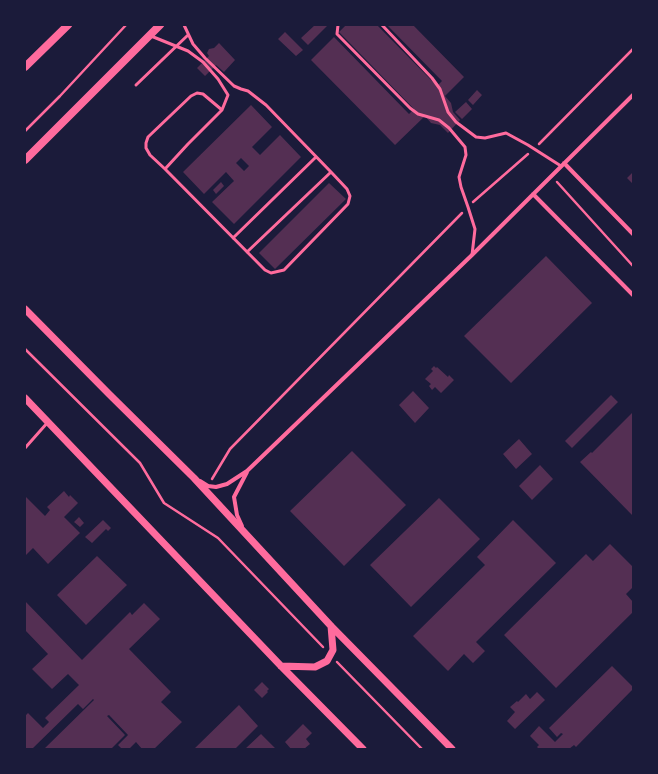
<!DOCTYPE html>
<style>
body{margin:0}
#map{position:relative;width:658px;height:774px;overflow:hidden;background:#1b1b3a;font-family:"DM Sans",sans-serif}
canvas{display:block}
.frame{position:absolute;inset:0;border:26px solid #1b1b3a;pointer-events:none}
</style>
<div id="map">
<canvas width="658" height="774"></canvas>
<div class="frame"></div>
</div>
<script>
const ctx = document.querySelector('canvas').getContext('2d');
ctx.lineJoin = 'round';
function paint(path, color) {
  ctx.fillStyle = color;
  ctx.fill(path, 'evenodd');
}
function poly(rows) {
  const path = new Path2D();
  for (const r of rows) {
    path.moveTo(r[0], r[1]);
    for (let i = 2; i < r.length; i += 2) path.lineTo(r[i], r[i + 1]);
  }
  return path;
}
function strokePath(path, color, width, dash) {
  ctx.strokeStyle = color;
  ctx.lineWidth = width;
  ctx.lineCap = dash ? 'butt' : 'round';
  ctx.setLineDash(dash || []);
  ctx.stroke(path);
}
const building = poly([
 [315,25,328,25,308,45,301,38],
 [346,25,377,25,437,86,442,81,387,25,413,25,464,77,445,96,451,103,453,112,460,120,448,133,440,125,431,123,425,116,395,145,311,60,334,37,409,114,414,109,339,32],
 [285,32,303,50,296,56,278,39],
 [219,43,235,60,224,72,216,65,205,76,197,68,209,56,207,53,209,49,214,48],
 [477,90,482,95,473,105,468,100],
 [466,102,472,109,462,119,455,112],
 [251,105,272,127,252,147,260,155,280,135,301,157,234,224,212,202,234,181,226,172,204,194,183,172],
 [241,158,249,166,244,171,236,163],
 [633,172,633,184,627,178],
 [221,182,224,186,216,194,213,190],
 [329,183,346,199,275,269,259,253],
 [546,256,592,303,511,383,464,336],
 [434,366,436,368,437,367,448,377,449,375,454,380,441,393,435,387,432,390,429,386,431,384,425,379,433,371,431,369],
 [413,391,429,408,415,423,399,405],
 [611,395,618,402,572,448,565,441],
 [633,412,633,516,580,462,591,452,592,453],
 [519,439,532,454,516,469,503,454],
 [352,451,406,505,344,566,290,511],
 [540,465,553,479,532,500,519,486],
 [64,491,69,497,70,495,78,503,64,517,80,533,48,564,33,548,25,556,25,496,45,516,50,510,47,507],
 [439,498,480,539,411,607,370,565],
 [79,517,84,523,80,527,74,522],
 [103,520,111,528,108,531,106,529,92,543,85,537],
 [513,520,556,563,476,642,485,651,473,663,464,654,448,671,413,636,485,565,477,557],
 [610,544,633,567,633,587,626,594,633,602,633,612,556,688,504,635,586,554,593,561],
 [97,556,127,585,86,625,57,595],
 [25,601,82,660,130,612,132,615,144,603,160,619,129,649,171,692,161,702,182,722,154,749,142,749,136,742,129,749,122,749,118,745,128,735,109,715,107,716,125,735,111,749,44,749,94,700,93,699,83,709,78,704,32,749,25,749,25,716,28,713,43,728,49,722,45,718,79,685,68,674,52,689,32,669,48,654,25,630],
 [612,666,633,687,633,689,576,747,574,745,569,749,539,749,537,747,539,745,530,736,539,726,555,742,563,734,561,733,557,737,549,728],
 [262,682,269,689,267,691,268,692,262,698,254,690],
 [537,692,545,700,515,729,507,721,515,712,510,707,517,701,518,702,526,694,530,699],
 [239,705,258,726,235,749,194,749],
 [303,724,312,733,306,739,310,744,304,749,291,749,285,742],
 [261,734,276,749,245,749]
]);
const path = poly([
 [25,131,60,96,126,25],
 [539,144,633,49],
 [557,182,633,266],
 [473,202,528,154],
 [25,349,140,463,164,503,218,538,323,647],
 [212,479,230,449,462,213],
 [337,662,422,749]
]);
const service = poly([
 [338,25,337,34,410,108,418,114,439,120,449,128,465,147,466,155,459,177,461,187,468,207,475,229,472,255],
 [382,25,432,78,440,89,448,112,456,122,476,137,485,138,506,133,528,145,561,166],
 [151,36,188,51,203,62,218,79,228,95,222,110,188,144,165,169,265,270,271,273,284,270,348,204,350,196,347,189,331,172,266,105,248,91,241,89,234,86,205,58,193,44,184,25],
 [136,85,188,35],
 [165,169,150,155,146,148,146,143,148,137,191,96,197,93,203,94,222,110],
 [233,238,316,157],
 [247,252,331,172],
 [25,448,48,422]
]);
const minor = poly([
 [564,163,633,234],
 [533,194,633,295],
 [200,481,208,486,216,487,227,484,247,471,472,255,633,95],
 [242,526,237,515,234,497,247,472]
]);
const tertiary = poly([
 [25,309,109,394,194,478,331,626,452,749],
 [25,398,281,666,363,749],
 [281,666,315,667,327,661,333,650,331,626]
]);
const secondary = poly([
 [25,67,68,25],
 [25,160,160,25]
]);
paint(building, '#542f53');
strokePath(path, '#ff6b9d', 2.5);
strokePath(service, '#ff6b9d', 3);
strokePath(minor, '#ff6b9d', 4);
strokePath(tertiary, '#ff6b9d', 7);
strokePath(secondary, '#ff6b9d', 8);
</script>
